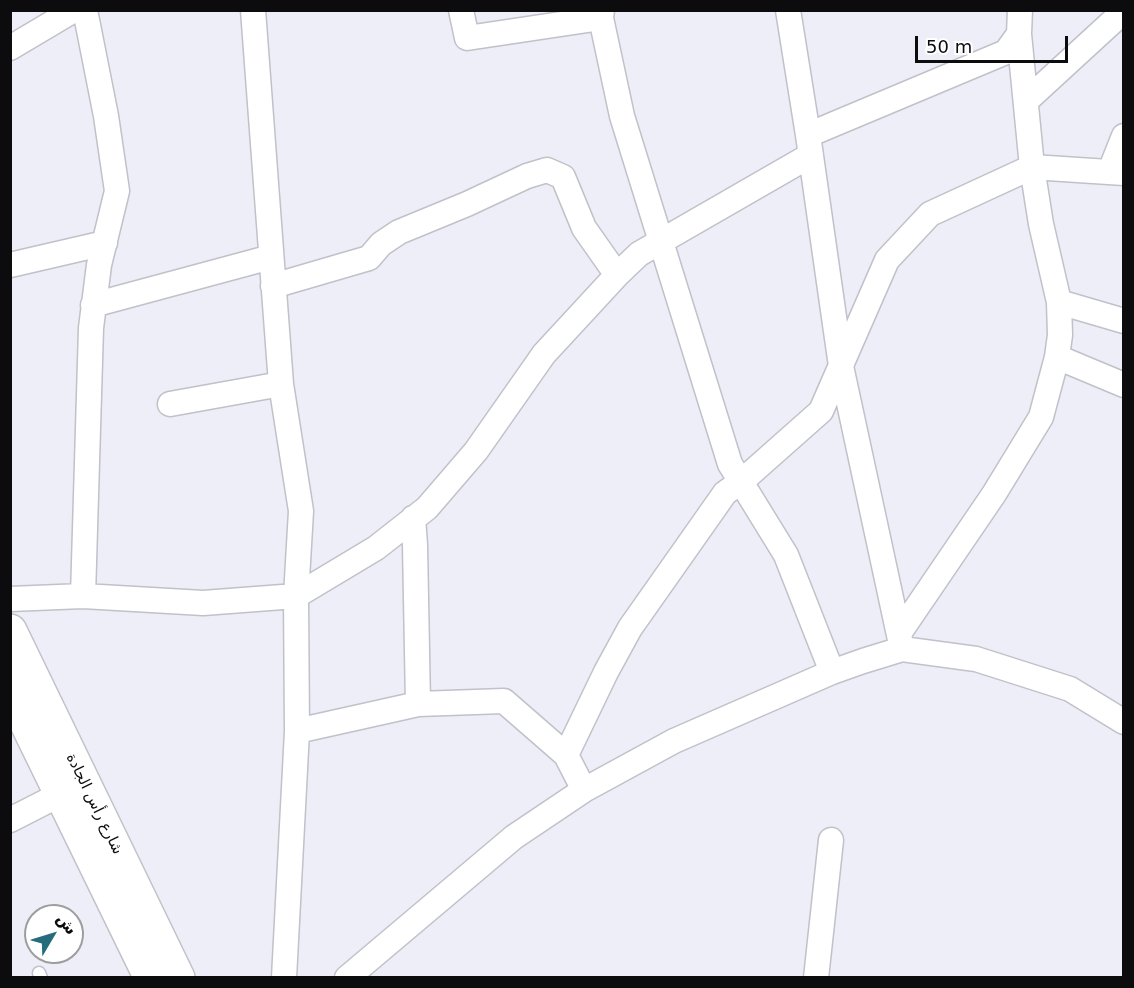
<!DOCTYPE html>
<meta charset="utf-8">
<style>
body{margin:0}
#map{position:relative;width:1134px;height:988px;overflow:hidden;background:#edeef7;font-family:"DejaVu Sans","Noto Naskh Arabic",sans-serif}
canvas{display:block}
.frame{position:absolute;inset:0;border:12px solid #0c0c0f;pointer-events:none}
.north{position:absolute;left:24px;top:904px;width:60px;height:60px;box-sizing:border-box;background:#fff;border:2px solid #9e9e9f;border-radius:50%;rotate:52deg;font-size:16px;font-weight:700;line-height:24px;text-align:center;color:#0c0c0f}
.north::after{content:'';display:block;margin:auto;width:21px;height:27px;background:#256d7a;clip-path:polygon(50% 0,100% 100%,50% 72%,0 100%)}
.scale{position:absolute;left:915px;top:36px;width:153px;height:27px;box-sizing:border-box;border:3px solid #0c0c0f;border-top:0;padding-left:8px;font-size:18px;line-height:21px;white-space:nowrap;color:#0c0c0f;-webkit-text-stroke:4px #fff;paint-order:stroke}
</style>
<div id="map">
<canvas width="1134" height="988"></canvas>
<div class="frame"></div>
<div class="north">ش</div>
<div class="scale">50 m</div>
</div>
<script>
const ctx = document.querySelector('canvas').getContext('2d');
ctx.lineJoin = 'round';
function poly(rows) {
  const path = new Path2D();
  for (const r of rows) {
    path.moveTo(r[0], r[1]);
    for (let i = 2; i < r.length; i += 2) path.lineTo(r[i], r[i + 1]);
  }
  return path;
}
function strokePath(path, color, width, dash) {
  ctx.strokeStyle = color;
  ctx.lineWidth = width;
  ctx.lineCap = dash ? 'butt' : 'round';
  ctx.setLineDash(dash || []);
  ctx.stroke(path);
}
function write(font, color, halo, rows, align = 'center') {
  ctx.font = font + ' "DejaVu Sans","Noto Naskh Arabic",sans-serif';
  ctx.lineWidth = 6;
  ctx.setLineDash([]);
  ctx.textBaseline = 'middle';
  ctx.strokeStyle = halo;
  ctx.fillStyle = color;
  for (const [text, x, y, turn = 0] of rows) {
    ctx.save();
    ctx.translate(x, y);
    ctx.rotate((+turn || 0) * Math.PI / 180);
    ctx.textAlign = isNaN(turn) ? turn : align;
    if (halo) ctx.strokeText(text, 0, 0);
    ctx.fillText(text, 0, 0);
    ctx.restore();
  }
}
const lane = poly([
 [39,973,41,978]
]);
const street = poly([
 [253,10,281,384,301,511,296,596,297,731,284,978],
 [461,10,467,38,601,18],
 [602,10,601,18,622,116,730,464,786,555,832,672],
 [788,10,808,135,841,366,902,649],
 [10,48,74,10],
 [1026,101,1124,11],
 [808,135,1006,52,1019,34,1020,10],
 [1110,171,1124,136],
 [10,265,105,243],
 [273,286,369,258,381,244,399,232,467,204,527,176,547,170,563,177,584,228,617,275],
 [1059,302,1124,321],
 [93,305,271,257],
 [1057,357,1124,385],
 [170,404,281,384],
 [413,518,415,545,418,704],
 [83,596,91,328,99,265,117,191,106,116,85,10],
 [10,599,83,596,203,603,296,596,376,548,427,508,476,451,544,354,617,275,639,254,811,155],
 [900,632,994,494,1041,417,1057,357,1060,335,1059,302,1041,224,1032,167,1019,34],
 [297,731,418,704,504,701,566,755],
 [584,790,566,755,606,672,630,628,725,493,742,481,821,411,887,260,930,214,1032,167,1124,173],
 [10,820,61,794],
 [347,978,514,837,584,790,674,741,832,672,863,661,902,649,976,659,1070,689,1124,722],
 [816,978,831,840]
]);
const secondary = poly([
 [10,631,178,978],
 [10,689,151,978]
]);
const streetNames = [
 ["شارع رأس الجادة",94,804,64]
];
strokePath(lane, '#c0c1c9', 15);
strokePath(street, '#c0c1c9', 27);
strokePath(secondary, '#c0c1c9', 36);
strokePath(lane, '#fff', 12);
strokePath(street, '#fff', 24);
strokePath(secondary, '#fff', 33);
write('15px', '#0c0c0f', '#fff', streetNames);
</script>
